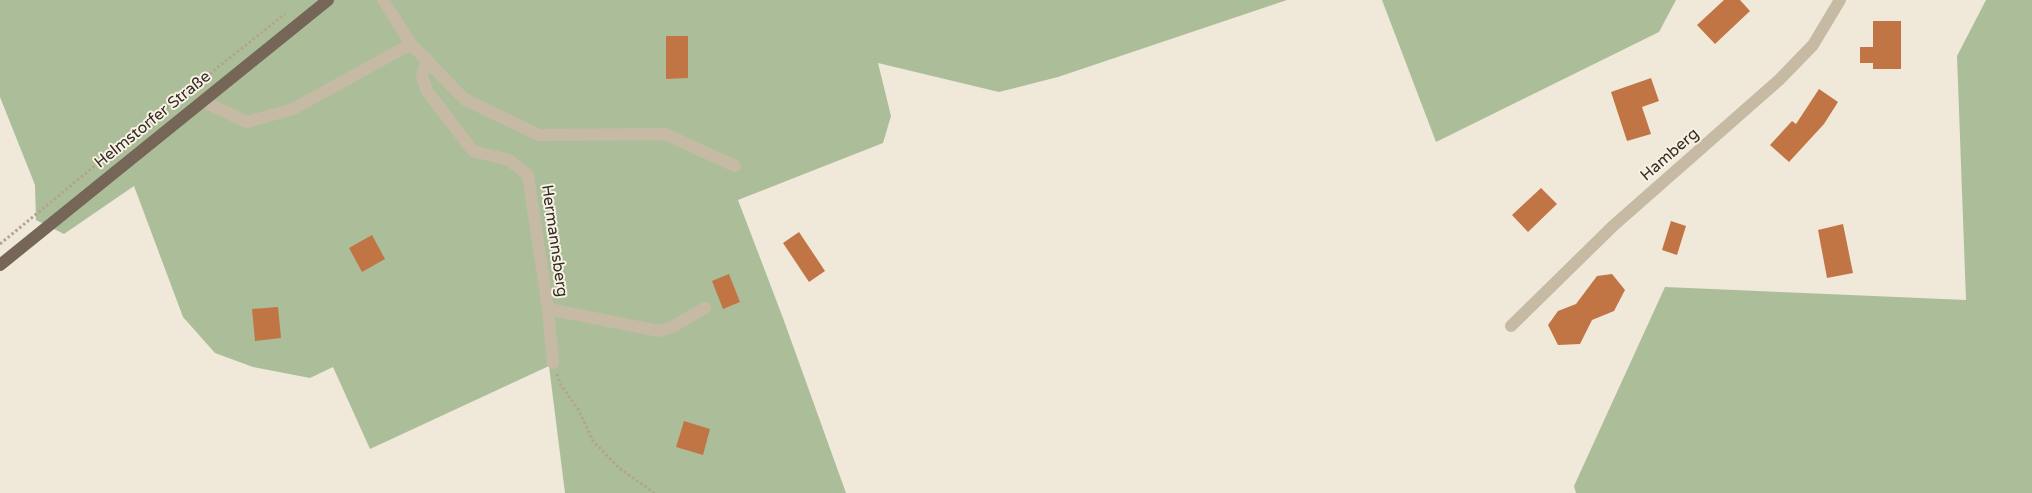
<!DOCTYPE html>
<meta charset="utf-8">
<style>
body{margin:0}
canvas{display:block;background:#f0e8d8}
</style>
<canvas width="2032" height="493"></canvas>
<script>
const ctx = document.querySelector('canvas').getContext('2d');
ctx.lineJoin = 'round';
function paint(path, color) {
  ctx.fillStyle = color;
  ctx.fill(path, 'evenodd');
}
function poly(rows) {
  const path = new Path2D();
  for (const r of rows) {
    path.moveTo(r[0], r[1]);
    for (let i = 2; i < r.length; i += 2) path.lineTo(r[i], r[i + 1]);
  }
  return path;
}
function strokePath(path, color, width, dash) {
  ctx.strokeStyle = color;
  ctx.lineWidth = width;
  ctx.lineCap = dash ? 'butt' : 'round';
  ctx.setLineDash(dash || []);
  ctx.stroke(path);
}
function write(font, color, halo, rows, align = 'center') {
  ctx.font = font + ' "Varela Round",sans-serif';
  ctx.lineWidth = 4;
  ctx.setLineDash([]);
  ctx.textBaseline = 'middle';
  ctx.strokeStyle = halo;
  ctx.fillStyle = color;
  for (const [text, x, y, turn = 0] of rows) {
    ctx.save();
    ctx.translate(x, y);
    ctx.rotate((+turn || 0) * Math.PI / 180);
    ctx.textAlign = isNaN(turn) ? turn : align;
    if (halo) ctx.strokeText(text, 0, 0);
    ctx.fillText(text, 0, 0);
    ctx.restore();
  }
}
const green = poly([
 [0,0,1287,0,1058,77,999,92,878,63,891,116,883,143,738,200,783,318,846,493,565,493,549,366,370,449,333,367,310,378,253,367,215,353,183,317,134,186,64,234,36,220,35,185,0,97],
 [1382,0,1676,0,1659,32,1436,142],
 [1986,0,2032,0,2032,493,1576,493,1574,486,1665,287,1966,300,1957,56]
]);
const building = poly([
 [1724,0,1740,0,1750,11,1715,44,1697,25],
 [1873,21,1901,21,1901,69,1873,69,1873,63,1860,63,1860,47,1873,47],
 [666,36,688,36,688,78,666,79],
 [1651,78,1659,101,1642,107,1651,134,1627,141,1611,92],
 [1819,89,1838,102,1824,124,1789,162,1770,145,1792,121,1796,124],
 [1541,188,1557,204,1528,232,1512,215],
 [1671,221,1686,226,1677,255,1662,250],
 [1843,224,1853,273,1827,278,1818,230],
 [799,232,825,271,809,282,783,243],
 [372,235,385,259,362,272,349,248],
 [729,274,740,302,723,309,712,281],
 [1612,274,1625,290,1614,311,1592,320,1580,344,1558,345,1548,325,1558,311,1576,304,1597,276],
 [278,307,281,338,255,341,252,309],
 [684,421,710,429,703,455,676,447]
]);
const path = poly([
 [0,244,120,145,285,14],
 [557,374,561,385,578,409,593,441,618,467,654,493]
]);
const minor = poly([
 [383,0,411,44,464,99,539,135,665,134,735,166],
 [427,59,422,76,427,91,473,151,509,160,528,175,548,309,553,363],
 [202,101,247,122,293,109,411,44],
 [548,309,659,331,670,328,705,308],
 [1511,326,1613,226,1779,80,1813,45,1840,0]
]);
const major = poly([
 [0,265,328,0]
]);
const streetNames = [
 ["Helmstorfer Straße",153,120,-39],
 ["Hamberg",1670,155,-41],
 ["Hermannsberg",554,241,82]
];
paint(green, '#acbe99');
paint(building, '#c27544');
strokePath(path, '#b3a48f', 3, [2.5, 2.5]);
strokePath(minor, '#c7baa5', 12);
strokePath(major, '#756657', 12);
write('16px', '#332c26', '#f8f2e4', streetNames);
</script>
